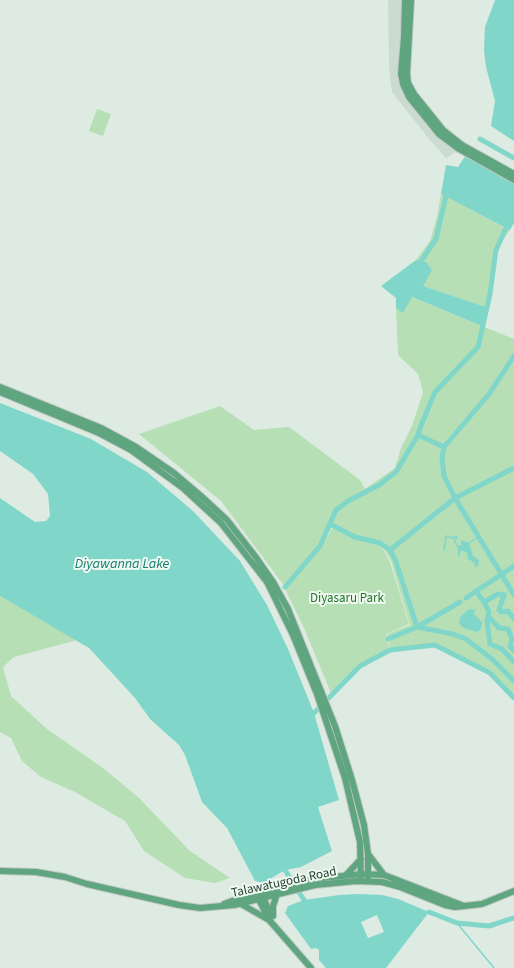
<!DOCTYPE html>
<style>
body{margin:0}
canvas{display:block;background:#deebe2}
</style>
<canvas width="514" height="968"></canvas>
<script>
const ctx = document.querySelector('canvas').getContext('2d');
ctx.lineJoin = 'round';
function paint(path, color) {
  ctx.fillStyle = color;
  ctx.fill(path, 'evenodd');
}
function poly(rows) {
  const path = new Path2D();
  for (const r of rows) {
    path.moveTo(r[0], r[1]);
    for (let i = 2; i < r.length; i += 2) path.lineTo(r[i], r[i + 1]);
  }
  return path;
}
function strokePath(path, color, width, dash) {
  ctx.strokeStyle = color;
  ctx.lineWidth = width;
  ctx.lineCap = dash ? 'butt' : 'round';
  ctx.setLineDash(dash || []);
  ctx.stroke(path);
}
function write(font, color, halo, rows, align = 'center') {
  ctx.font = font + ' "Source Sans 3",sans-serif';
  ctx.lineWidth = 4;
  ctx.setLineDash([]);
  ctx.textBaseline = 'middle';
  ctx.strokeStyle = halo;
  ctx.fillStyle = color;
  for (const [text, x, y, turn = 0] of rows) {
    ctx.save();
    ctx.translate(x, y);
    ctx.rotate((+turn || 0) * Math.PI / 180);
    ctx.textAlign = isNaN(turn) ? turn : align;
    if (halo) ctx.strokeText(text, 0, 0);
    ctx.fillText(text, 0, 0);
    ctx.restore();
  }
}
const built = poly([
 [388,0,404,0,400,74,459,150,446,158,429,139,392,92,389,68]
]);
const green = poly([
 [97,109,111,114,103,136,89,131],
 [441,194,510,230,496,250,486,307,423,286,426,262,416,260,430,241,437,217],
 [411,297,514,339,514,698,490,673,435,645,390,650,387,634,410,625,391,561,380,543,355,537,333,526,320,546,285,587,221,501,139,434,220,406,254,430,289,427,360,480,365,489,395,468,401,448,412,426,423,392,418,374,398,355,396,308,403,312],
 [333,527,354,538,380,544,390,562,409,624,386,634,389,648,359,664,331,693,304,628,285,589,321,547],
 [0,596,77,640,14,657,3,667,11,696,47,729,103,768,138,797,190,851,230,878,215,883,185,878,144,851,125,821,75,792,41,777,22,761,11,738,0,732]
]);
const water = poly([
 [495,0,514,0,514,141,491,126,495,101,486,67,484,50,485,27],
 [466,155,514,182,514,223,510,230,441,194,446,165,458,167],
 [416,260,426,262,432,270,423,286,486,307,482,326,412,297,403,313,396,308,396,298,381,286],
 [0,403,91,439,147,472,193,511,240,561,267,605,288,649,314,713,339,800,318,807,332,851,301,867,285,870,263,883,255,881,227,828,202,802,185,755,179,745,150,719,135,698,89,648,0,596,0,498,35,522,46,521,50,516,48,494,33,474,0,451],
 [461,540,469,543,473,556,479,560,478,566,474,567,475,563,468,559,467,553,461,550,459,557,458,556,458,547,461,545],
 [469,609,476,610,473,613,482,622,481,629,477,632,463,628,459,623,460,617],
 [358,894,382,895,398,899,429,912,386,968,326,968,319,960,319,950,316,948,311,949,285,913,288,906,304,900,339,895],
 [377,915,384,932,368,938,361,922]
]);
const stream = poly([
 [469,543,478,537],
 [444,550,446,536,452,538,456,536,457,538,454,540,458,547],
 [457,923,494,968]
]);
const canal = poly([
 [480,139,514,158],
 [421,261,436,239,446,196],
 [514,356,489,394,444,447,442,458,444,476,455,498,514,595],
 [418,435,444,447],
 [330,524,355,537,380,543,390,550,395,559,417,627,453,634,466,639,492,659,514,681],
 [390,550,455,498,514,468],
 [285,587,320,546,336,510,348,501,379,485,396,472,418,435,420,428,435,392,478,347,490,294,496,250,506,228],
 [476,591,484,602,489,612,487,621,490,644,502,649,514,662],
 [466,598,514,566],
 [484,602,498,594,504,595,499,610,501,612,508,611,514,619],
 [488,616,499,628,508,629,512,639,510,646,514,651],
 [388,639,417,627,460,602],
 [314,713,360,666,390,650,435,645,490,673,514,698],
 [285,870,304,900],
 [429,912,457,923,489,926,514,918]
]);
const major = poly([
 [405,0,404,37,401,74,403,84,409,97,439,134,459,149,514,180],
 [411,0,407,73,408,83,414,94,443,130,462,145,514,174],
 [0,387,101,428,136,447,174,473,201,496,227,520,255,556,273,582,288,609,335,726,352,780,364,825,368,854,368,881],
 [0,392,99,433,131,450,183,488,221,523,267,582,293,635,317,694,345,778,360,842,361,881],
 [368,854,384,875],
 [0,871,36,872,65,877,87,884,179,905,200,908,234,905,315,885,356,881,382,882,400,887,445,905,455,907,482,904,514,891],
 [346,875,361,859],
 [262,894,270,914],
 [257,896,270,921,311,968],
 [224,904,240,898,313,879,362,874,384,875,464,906],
 [241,904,269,920],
 [273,916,273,906,277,894]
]);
const parkNames = [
 ["Diyasaru Park",347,599]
];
const streetNames = [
 ["Talawatugoda Road",284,883,-12]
];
const waterNames = [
 ["Diyawanna Lake",122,565]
];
paint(built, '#ccdbd0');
paint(green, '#b6dfb5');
paint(water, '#81d6ca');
strokePath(stream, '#81d6ca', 1.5);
strokePath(canal, '#81d6ca', 5);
strokePath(major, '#c0c8c4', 8);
strokePath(major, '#5fa57f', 6);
write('13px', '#25762d', '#eff8f1', parkNames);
write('13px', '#1e3c2c', '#eff8f1', streetNames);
write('italic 14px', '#147d70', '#eff8f1', waterNames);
</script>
